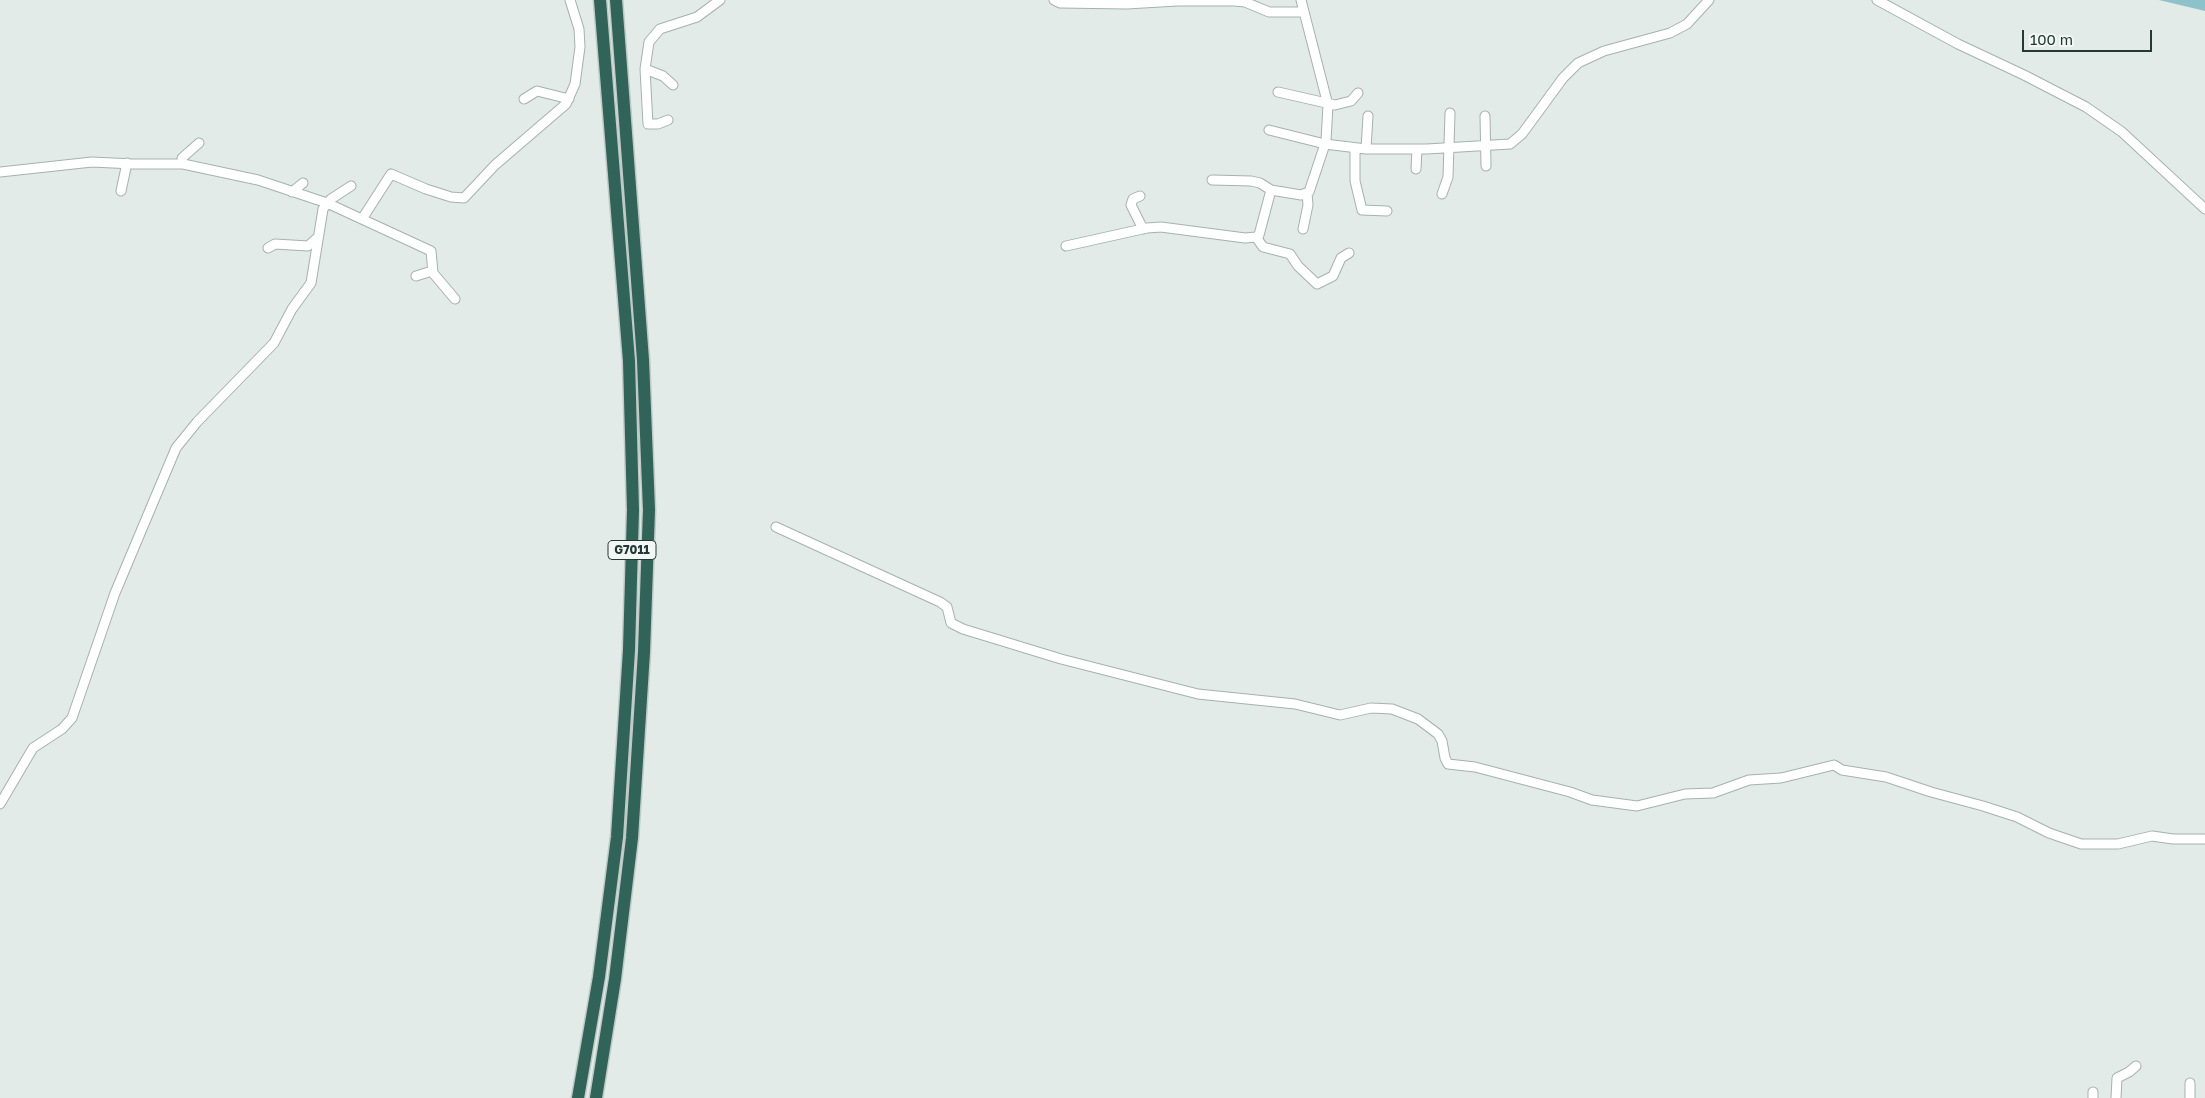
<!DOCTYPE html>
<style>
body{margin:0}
#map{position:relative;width:2205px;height:1098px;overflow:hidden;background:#e2ebe7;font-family:"Golos Text",sans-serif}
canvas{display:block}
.scale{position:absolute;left:2022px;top:30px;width:130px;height:22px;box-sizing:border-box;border:2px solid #233a34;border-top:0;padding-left:6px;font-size:15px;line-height:18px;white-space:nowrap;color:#233a34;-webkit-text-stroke:4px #f2f7f5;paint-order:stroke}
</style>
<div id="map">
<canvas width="2205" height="1098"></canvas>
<div class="scale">100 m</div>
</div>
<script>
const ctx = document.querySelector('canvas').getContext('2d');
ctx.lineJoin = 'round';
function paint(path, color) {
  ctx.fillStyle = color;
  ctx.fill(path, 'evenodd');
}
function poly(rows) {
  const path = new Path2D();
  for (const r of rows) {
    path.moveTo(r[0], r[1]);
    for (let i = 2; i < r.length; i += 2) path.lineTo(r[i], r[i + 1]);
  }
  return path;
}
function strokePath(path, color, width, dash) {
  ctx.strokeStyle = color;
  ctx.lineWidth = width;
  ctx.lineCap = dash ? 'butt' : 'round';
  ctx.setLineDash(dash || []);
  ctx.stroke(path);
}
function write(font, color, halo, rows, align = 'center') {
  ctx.font = font + ' "Golos Text",sans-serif';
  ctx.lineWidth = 5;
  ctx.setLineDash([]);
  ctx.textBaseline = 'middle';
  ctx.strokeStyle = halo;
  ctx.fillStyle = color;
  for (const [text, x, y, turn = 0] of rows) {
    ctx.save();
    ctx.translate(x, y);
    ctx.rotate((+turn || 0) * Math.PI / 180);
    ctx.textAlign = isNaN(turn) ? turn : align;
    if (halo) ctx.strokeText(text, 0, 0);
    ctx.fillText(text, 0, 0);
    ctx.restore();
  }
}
const water = poly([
 [2159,0,2205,0,2205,11]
]);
const minor = poly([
 [1054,0,1060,3,1127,4,1177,1,1234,1,1245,2,1269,12,1304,12],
 [1877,0,1958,44,2024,75,2086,107,2122,132,2205,209],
 [645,69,663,76,673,85],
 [1278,92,1335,105,1351,101,1358,93],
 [524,99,537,91,569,99],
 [1485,116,1486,166],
 [668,120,658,124,648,124,645,69,649,42,660,29,697,17,720,0],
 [1269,130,1325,144,1366,149,1427,149,1510,144,1522,134,1563,78,1578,63,1604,51,1670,33,1687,24,1709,0],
 [1355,148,1355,181,1362,210,1387,211],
 [1366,149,1368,116],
 [183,164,182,158,199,143],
 [1416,169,1417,149],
 [0,172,92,162,133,164,183,164,258,180,327,203,431,251,433,273,455,299],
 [1212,180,1251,181,1260,183,1271,190],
 [121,191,127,163],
 [292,192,303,183],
 [1442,194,1448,177,1450,113],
 [1140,196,1133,199,1131,205,1143,229],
 [362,219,391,174,426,189,451,197,464,198,495,165,566,104,575,84,580,47,579,29,570,0],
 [1303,229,1308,205,1307,193],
 [1256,237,1263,247,1290,254,1298,266,1317,284,1333,276,1341,258,1349,253],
 [1066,246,1147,228,1161,227,1245,238,1256,237,1259,235,1271,190,1301,195,1309,192,1326,141,1328,105,1301,0],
 [268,248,275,244,308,246,317,238],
 [416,276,432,271],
 [776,527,940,602,947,607,951,623,963,629,1061,659,1198,694,1295,704,1340,715,1371,708,1392,709,1418,719,1438,734,1442,741,1445,758,1448,764,1475,767,1570,792,1592,800,1637,806,1685,794,1713,793,1749,780,1781,778,1834,765,1842,770,1886,777,1931,792,1983,806,2017,817,2049,833,2081,844,2118,844,2152,836,2173,839,2205,839],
 [0,804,33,748,62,729,72,718,115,593,176,448,197,422,274,343,292,309,311,283,323,209,331,199,351,186],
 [2190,1083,2190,1098],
 [2093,1098,2093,1092],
 [2116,1098,2117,1078,2129,1072,2136,1066]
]);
const highway = poly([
 [578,1098,599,977,617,837,629,650,633,510,629,361,600,0],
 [596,1098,615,979,632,838,644,652,649,510,643,360,616,0]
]);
const shields = [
 [632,550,48]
];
const shieldNames = [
 ["G7011",632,550]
];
paint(water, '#8ec2cb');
strokePath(minor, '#a5b2ae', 11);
strokePath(highway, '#c1c8c6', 15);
strokePath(minor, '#fff', 9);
strokePath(highway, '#316459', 12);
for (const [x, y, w] of shields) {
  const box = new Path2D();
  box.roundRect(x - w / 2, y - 9.5, w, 19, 4);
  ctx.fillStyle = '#f2f7f5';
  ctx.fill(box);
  strokePath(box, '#233a34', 1);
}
write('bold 12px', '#233a34', null, shieldNames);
</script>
